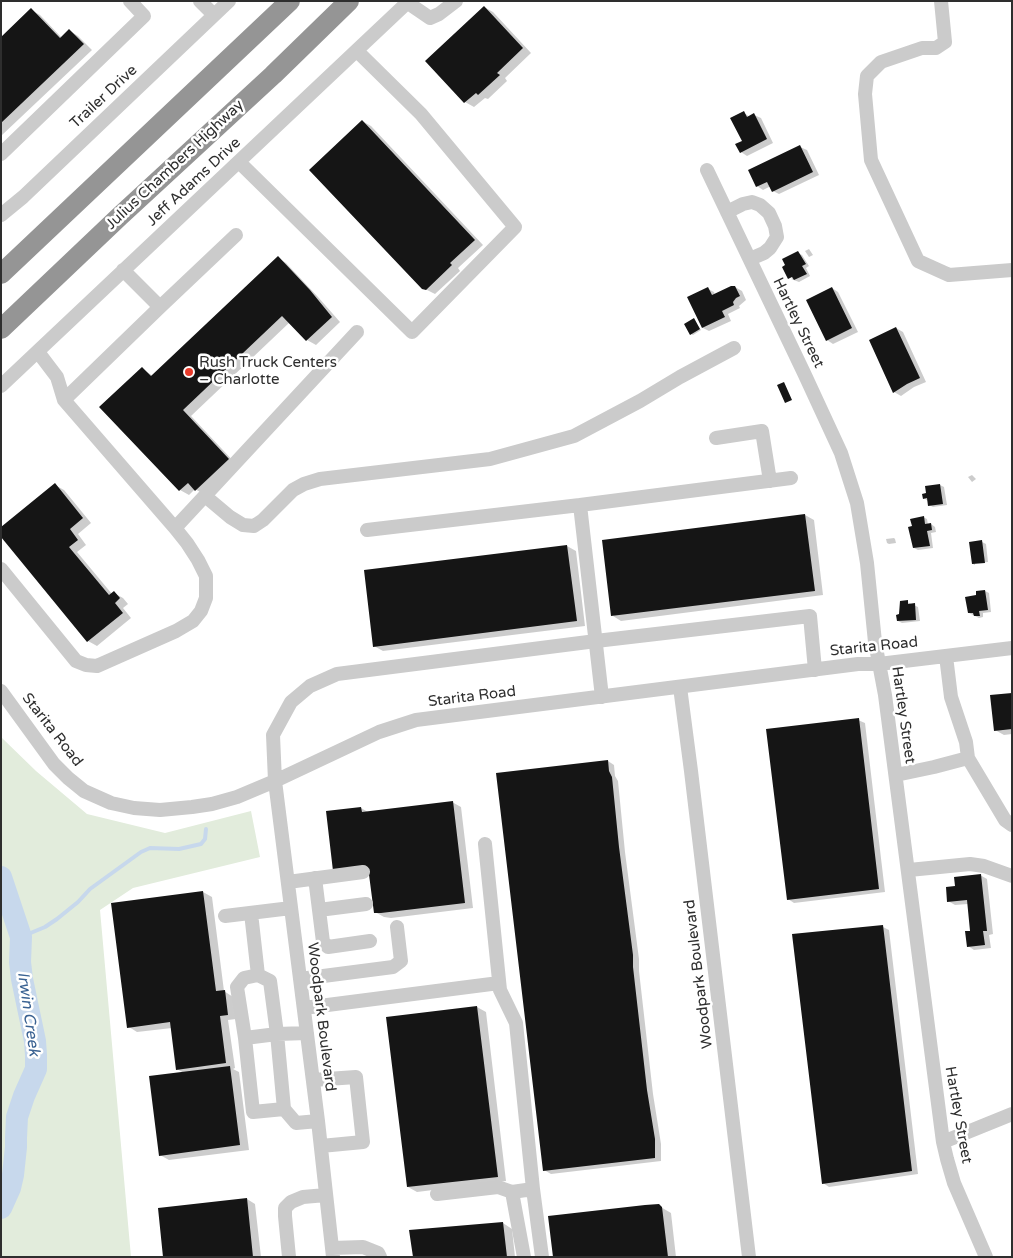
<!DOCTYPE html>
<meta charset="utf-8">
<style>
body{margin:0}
#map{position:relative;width:1013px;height:1258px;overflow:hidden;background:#fff;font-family:"Varela Round",sans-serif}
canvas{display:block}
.frame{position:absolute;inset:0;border:2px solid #2e2e2e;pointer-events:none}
</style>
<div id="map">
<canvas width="1013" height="1258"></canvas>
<div class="frame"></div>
</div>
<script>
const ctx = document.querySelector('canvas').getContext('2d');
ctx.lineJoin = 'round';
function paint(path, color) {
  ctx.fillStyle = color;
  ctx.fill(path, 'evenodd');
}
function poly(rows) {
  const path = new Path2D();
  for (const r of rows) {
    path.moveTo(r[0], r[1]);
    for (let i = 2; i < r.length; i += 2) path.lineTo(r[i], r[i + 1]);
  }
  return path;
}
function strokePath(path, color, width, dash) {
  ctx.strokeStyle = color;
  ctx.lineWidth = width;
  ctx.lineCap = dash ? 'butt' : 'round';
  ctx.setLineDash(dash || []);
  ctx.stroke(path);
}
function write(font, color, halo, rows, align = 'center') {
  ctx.font = font + ' "Varela Round",sans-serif';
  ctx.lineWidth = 5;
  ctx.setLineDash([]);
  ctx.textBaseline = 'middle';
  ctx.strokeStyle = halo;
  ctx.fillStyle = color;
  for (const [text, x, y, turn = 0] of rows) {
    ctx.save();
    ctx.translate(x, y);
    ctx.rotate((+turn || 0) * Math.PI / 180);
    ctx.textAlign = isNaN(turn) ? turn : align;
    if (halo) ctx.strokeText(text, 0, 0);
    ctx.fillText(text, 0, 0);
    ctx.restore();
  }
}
const green = poly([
 [1,737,36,771,87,814,165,833,251,811,260,857,133,888,100,910,131,1257,1,1257]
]);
const shadow = poly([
 [484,7,493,12,531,53,505,78,507,81,488,99,485,98,474,107,465,102,426,61],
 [31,10,40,15,62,38,70,31,78,36,92,50,1,136,1,38],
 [744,113,750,117,754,115,761,118,773,143,747,156,741,152,744,142],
 [362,121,371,126,483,245,458,268,460,271,435,294,423,288],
 [800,147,807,150,819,175,779,194,773,191,771,186,763,190,757,186],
 [809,249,813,255,809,257,805,251],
 [798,253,802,255,809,266,806,268,810,276,799,282,791,279,798,275],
 [278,258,286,263,318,297,340,322,316,345,307,340,290,322,191,416,237,465,205,495,195,489,189,495,180,490,101,407,142,369,153,376],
 [735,287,742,291,746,300,739,306,740,308,728,314,731,321,709,331,703,328,708,289,714,292,715,295],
 [832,288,838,292,858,332,833,344,827,340],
 [694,320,701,330,693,335,691,334],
 [896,328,903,332,926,382,914,387,901,396,894,392,870,340],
 [972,475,976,479,972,482,968,477],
 [55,485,64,490,91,523,78,534,86,545,77,552,112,594,114,593,123,598,128,604,123,608,131,618,97,646,88,641,1,535],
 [940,485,944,487,947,505,933,507,929,505,928,501,924,498],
 [805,515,814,520,823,595,621,621,613,616],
 [923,517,927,519,928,525,931,524,935,527,936,532,931,533,933,548,918,550,914,548,913,527],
 [894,538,895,539,896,543,889,544,887,543,886,539],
 [982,542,986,544,988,562,975,563,975,565,973,564],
 [567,546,576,551,585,626,383,651,374,646],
 [985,591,989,593,991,612,983,613,983,617,979,618,969,613,978,596],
 [907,602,918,607,920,621,902,623,898,621],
 [1012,694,1012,734,1004,735,995,730],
 [858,720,865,723,885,892,794,903,788,899],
 [608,761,614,765,615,776,618,781,625,852,639,959,639,971,653,1094,661,1144,661,1161,551,1174,544,1170],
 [452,802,461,807,473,908,391,918,384,917,375,912,370,872,343,875,361,808,368,812],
 [980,875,987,879,993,934,989,935,991,948,974,950,968,946,972,932,968,904,955,905,948,901,956,887],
 [203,892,212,897,224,991,233,997,236,1019,228,1020,235,1068,233,1069,239,1072,249,1150,169,1160,160,1155,184,1073,177,1069,172,1028,137,1032,129,1027],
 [883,927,889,930,918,1174,829,1187,823,1183],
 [477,1007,486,1012,506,1181,417,1192,408,1187],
 [247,1199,255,1204,261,1257,165,1257],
 [659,1206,671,1213,676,1257,554,1257],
 [503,1223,512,1229,515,1257,415,1257]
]);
const stream = poly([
 [21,937,45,927,57,919,78,902,90,889,141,852,150,848,179,849,201,844,205,839,206,829]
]);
const river = poly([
 [1,877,21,937,20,962,22,979,35,1041,36,1055,36,1069,24,1096,17,1117,16,1138,16,1147,13,1175,10,1188,1,1208]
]);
const building = poly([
 [484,6,523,48,497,73,500,75,478,95,476,93,464,103,425,61],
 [31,8,60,38,69,29,84,44,1,123,1,37],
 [744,111,747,117,754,113,767,139,740,153,735,144,742,141,730,118],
 [362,120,475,240,450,263,452,265,426,290,422,289,309,170],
 [800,145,813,172,772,192,767,182,756,187,748,170],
 [798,251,806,264,802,266,807,274,794,280,792,277,788,279,782,267,785,265,782,259],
 [278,256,310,290,332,317,306,341,282,316,183,410,229,459,195,491,188,483,179,491,99,407,142,367,151,376],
 [731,286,735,286,740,296,736,298,733,302,734,305,722,311,725,317,702,328,687,297,708,287,712,295],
 [832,287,852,328,826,341,806,300],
 [694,318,700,329,690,335,684,324],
 [896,327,920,378,907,384,893,393,869,340],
 [784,382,792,400,785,403,777,385],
 [55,483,83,518,70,529,78,540,69,547,109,595,114,591,120,598,115,603,123,613,87,642,1,537,1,527],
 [940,484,943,504,928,506,927,498,923,499,922,494,926,493,925,486],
 [805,514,815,591,611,616,602,540],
 [924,516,925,524,931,523,932,530,927,531,930,546,913,548,908,527,912,526,910,519],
 [982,540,985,563,972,564,969,542],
 [567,545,577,621,373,647,364,570],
 [985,590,988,610,979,611,980,616,974,616,973,613,968,613,965,597,976,595,976,591],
 [908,600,908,604,915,603,916,620,897,621,896,615,899,614,900,601],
 [1012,693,1012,729,994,731,990,695],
 [859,718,879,889,787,900,766,729],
 [608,760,609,771,612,777,619,847,633,955,633,967,647,1090,655,1139,655,1158,543,1171,496,773],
 [453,801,465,903,381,913,374,913,368,867,333,871,326,811,361,807,362,812],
 [981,874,987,931,983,931,985,945,967,947,965,931,970,931,967,900,947,902,946,887,955,886,954,877],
 [203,891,216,991,225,990,228,1015,220,1016,226,1063,176,1070,170,1022,127,1028,111,903],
 [883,925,912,1171,822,1184,792,934],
 [477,1006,498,1177,407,1187,386,1017],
 [230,1066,240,1145,159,1156,149,1076],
 [247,1198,253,1257,163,1257,158,1208],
 [659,1204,662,1207,668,1257,553,1257,548,1216,645,1205],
 [503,1222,507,1257,413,1257,409,1230]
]);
const minor = poly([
 [200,1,214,15],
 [941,1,945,42,936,48,922,48,881,62,867,76,865,94,871,160,918,261,949,275,1012,270],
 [408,3,430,18,439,14,456,1],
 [1,154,144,16,130,1],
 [239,162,412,332,515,227,421,114,357,51],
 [707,170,804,373,841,453,857,503,867,563,875,642,885,695,943,1142,947,1159,954,1183,986,1257],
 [727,212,743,204,752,202,760,205,769,213,775,226,777,237,770,248,764,253,750,259],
 [1,215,23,197,229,1],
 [123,270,160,307],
 [38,352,57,377,64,400,175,528,357,332],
 [1,386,409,1],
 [64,400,160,307,236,235],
 [716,438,762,431,770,481],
 [205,496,230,517,243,525,254,526,263,520,293,490,304,484,320,479,490,459,574,436,640,401,680,377,734,348],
 [367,530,580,505],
 [1,569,76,661,86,665,97,666,176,631,193,621,201,611,206,598,206,576,198,560,187,543,175,528],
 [680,687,691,771,749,1257],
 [1,691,54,764,68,778,84,791,111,803,134,808,160,810,192,807,212,804,237,797,275,781,379,732,416,720,858,664,879,664,1012,648],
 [602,697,580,505,791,478],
 [968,758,1005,820,1012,825],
 [896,775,934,767,968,758,966,742,951,697,946,656],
 [485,844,500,990,516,1023,533,1189,542,1257],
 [909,870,970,864,984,866,1012,876],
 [315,878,323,942,328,947,370,941],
 [288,882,363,872],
 [319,910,366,904],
 [251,913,258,975],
 [225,916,291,908],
 [300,979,393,967,401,961,397,927],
 [304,1008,499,983],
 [307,1033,277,1034,284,1109,296,1123,318,1121],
 [245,1038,237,987,244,978,258,975,270,981,277,1034,245,1038,253,1112,284,1109],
 [313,1080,356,1077,363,1142,321,1146],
 [943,1142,1012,1114],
 [512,1192,524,1257],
 [437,1194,498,1187,512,1192,533,1189],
 [332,1248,363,1247,378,1253,380,1257],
 [289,1257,285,1216,285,1208,291,1202,303,1197,326,1195],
 [333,1257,318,1121,275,781,273,735,291,702,310,686,337,674,596,641,810,616,815,670]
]);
const highway = poly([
 [1,274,290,1],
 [1,329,120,216,273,75,349,1]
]);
const markers = [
 [189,372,5,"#e93c2c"]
];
const streetNames = [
 ["Trailer Drive",104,97,-43],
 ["Julius Chambers Highway",175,165,-43],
 ["Jeff Adams Drive",194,182,-43],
 ["Hartley Street",798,323,64],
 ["Starita Road",874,647,-6],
 ["Starita Road",472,697,-7],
 ["Hartley Street",903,715,82],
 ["Starita Road",52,730,52],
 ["Woodpark Boulevard",699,974,-97],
 ["Woodpark Boulevard",321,1017,83],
 ["Hartley Street",958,1115,80]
];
const poiNames = [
 ["Rush Truck Centers",199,363],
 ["– Charlotte",199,380]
];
const waterNames = [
 ["Irwin Creek",28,1014,82]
];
paint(green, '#e2ecdc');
paint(shadow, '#0003');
strokePath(stream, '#c7d8ec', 4);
strokePath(river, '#c7d8ec', 22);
paint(building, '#151515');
strokePath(minor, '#cbcbcb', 14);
strokePath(highway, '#959595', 20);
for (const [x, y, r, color] of markers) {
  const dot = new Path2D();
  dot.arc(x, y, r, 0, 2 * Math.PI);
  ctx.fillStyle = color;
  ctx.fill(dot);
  strokePath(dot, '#fff', 2);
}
write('15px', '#2e2e2e', '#fff', streetNames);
write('15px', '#2e2e2e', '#fff', poiNames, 'left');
write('italic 16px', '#3a6292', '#fff', waterNames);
</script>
